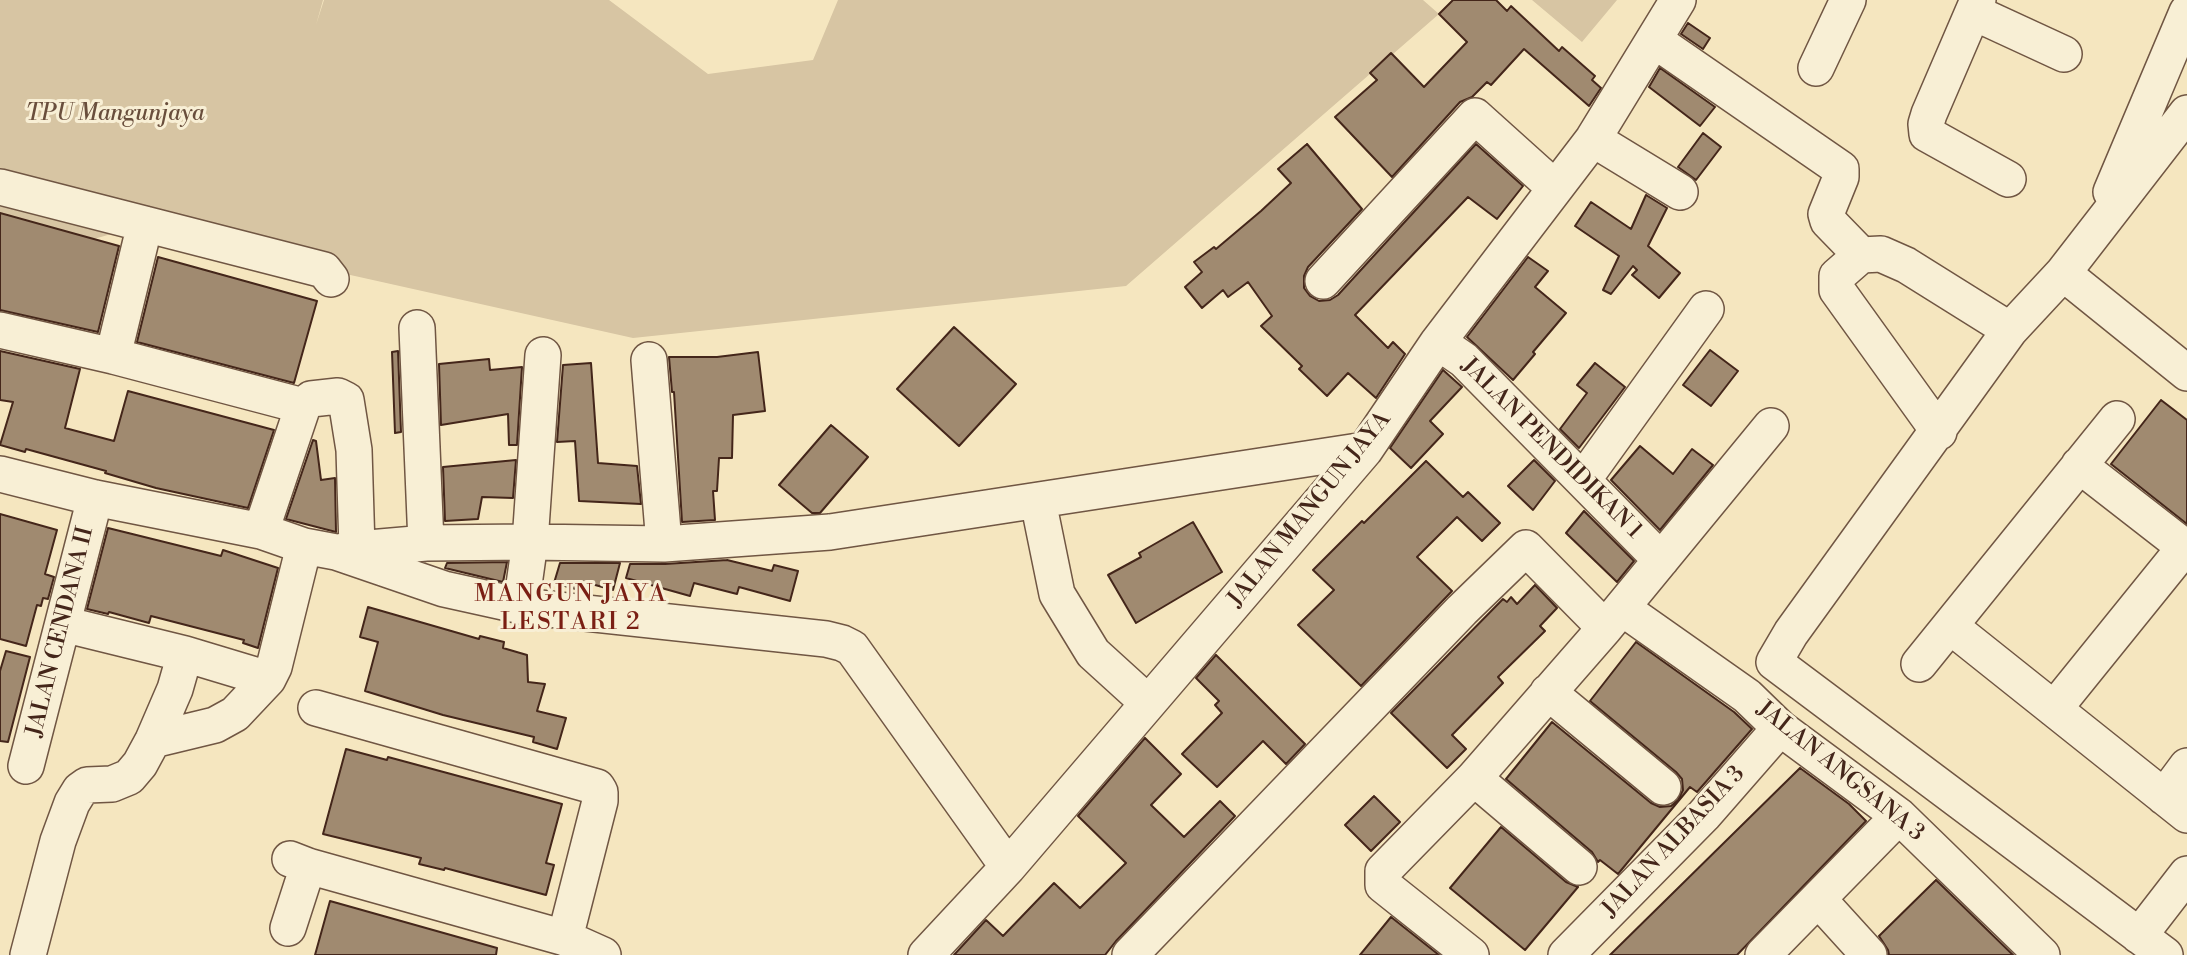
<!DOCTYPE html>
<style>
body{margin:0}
canvas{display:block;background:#f5e6bf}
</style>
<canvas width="2187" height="955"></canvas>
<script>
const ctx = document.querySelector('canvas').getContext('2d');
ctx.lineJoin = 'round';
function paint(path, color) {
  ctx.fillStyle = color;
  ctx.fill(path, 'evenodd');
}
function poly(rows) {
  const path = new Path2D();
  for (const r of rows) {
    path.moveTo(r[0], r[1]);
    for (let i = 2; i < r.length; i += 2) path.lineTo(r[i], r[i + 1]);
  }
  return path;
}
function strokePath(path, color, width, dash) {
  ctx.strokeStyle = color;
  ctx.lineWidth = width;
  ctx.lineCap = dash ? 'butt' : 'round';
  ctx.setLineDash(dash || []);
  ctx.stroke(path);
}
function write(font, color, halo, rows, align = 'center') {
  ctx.font = font + ' "Libre Bodoni",serif';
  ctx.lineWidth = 6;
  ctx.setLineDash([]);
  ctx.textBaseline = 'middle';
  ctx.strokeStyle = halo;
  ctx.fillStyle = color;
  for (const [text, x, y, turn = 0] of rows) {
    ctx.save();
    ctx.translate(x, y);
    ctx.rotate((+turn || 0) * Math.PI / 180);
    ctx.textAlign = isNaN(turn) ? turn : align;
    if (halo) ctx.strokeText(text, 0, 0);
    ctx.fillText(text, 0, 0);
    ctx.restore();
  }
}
const green = poly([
 [0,0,323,0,316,25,324,0,609,0,708,74,813,60,838,0,1423,0,1439,14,1126,286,633,338,310,266,146,224,0,266],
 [1532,0,1617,0,1582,42]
]);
const building = poly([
 [1453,0,1496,0,1507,11,1511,6,1559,51,1562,47,1595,76,1592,80,1601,88,1589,106,1524,49,1491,85,1487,82,1472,97,1460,102,1392,177,1335,117,1377,80,1370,73,1391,53,1424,87,1467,42,1439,14,1453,0],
 [1688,23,1710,38,1703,49,1681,34,1688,23],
 [1660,68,1715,107,1700,126,1649,87,1660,68],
 [1703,133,1721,147,1696,180,1678,167,1703,133],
 [1307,144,1362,209,1308,267,1304,276,1304,288,1310,296,1319,301,1330,300,1338,295,1476,144,1523,186,1497,219,1468,197,1355,315,1388,348,1393,342,1405,354,1376,398,1348,373,1327,396,1299,369,1302,366,1261,326,1272,316,1248,282,1228,297,1223,290,1202,308,1185,287,1202,272,1194,262,1214,247,1216,249,1261,211,1291,183,1278,169,1307,144],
 [1646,195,1667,208,1648,246,1680,273,1659,298,1632,275,1637,270,1633,266,1611,294,1603,290,1619,256,1575,226,1591,202,1631,229,1646,195],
 [0,213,119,246,98,332,0,310,0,213],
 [158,257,317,301,294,383,137,342,158,257],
 [1528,257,1548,271,1535,287,1566,313,1533,352,1535,354,1513,380,1467,337,1528,257],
 [954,327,1016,384,959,446,897,389,954,327],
 [1710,350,1738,371,1711,406,1683,385,1710,350],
 [0,351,80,369,65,428,114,441,128,391,274,430,248,508,156,488,105,473,106,471,26,449,25,452,0,445,13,402,0,400,0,351],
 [398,351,401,432,395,433,392,352,398,351],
 [758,352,765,411,733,415,732,458,719,458,717,491,713,491,715,520,682,522,674,392,672,392,669,357,717,357,758,352],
 [489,359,490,370,522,367,517,445,509,445,508,414,441,425,439,364,489,359],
 [591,363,598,463,637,466,641,504,579,501,575,441,557,442,563,365,591,363],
 [1595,363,1625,387,1579,448,1560,429,1587,393,1577,385,1595,363],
 [1443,370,1462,387,1430,421,1443,434,1411,468,1390,448,1443,370],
 [2161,400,2187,420,2187,524,2111,464,2161,400],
 [831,425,868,457,820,513,812,513,779,485,831,425],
 [313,440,316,441,321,480,335,478,336,532,286,519,313,440],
 [1640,446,1673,474,1692,449,1713,465,1660,530,1611,480,1640,446],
 [516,460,513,498,482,497,478,519,445,521,443,467,516,460],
 [1534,460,1555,481,1533,510,1508,486,1534,460],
 [1426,461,1463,497,1468,492,1500,523,1482,541,1457,517,1417,557,1452,591,1361,686,1298,625,1334,590,1313,570,1362,521,1364,523,1426,461],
 [1584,511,1634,561,1617,582,1566,533,1584,511],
 [0,514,57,530,45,574,54,577,48,599,43,598,41,606,37,605,26,646,0,639,0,514],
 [1193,522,1222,572,1136,623,1108,575,1141,557,1139,553,1193,522],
 [108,528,221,556,223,550,278,568,258,648,243,643,244,640,151,616,149,623,109,612,108,614,87,609,108,528],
 [727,560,772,571,774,565,798,571,790,601,739,587,737,594,694,583,690,596,626,578,630,564,665,564,727,560],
 [507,562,503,582,445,568,447,563,507,562],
 [560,563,620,563,613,590,581,581,579,590,554,583,560,563],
 [1535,585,1557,608,1540,626,1545,631,1498,677,1503,683,1452,735,1466,749,1447,768,1391,713,1503,599,1507,602,1511,597,1517,604,1535,585],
 [368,607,479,639,480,636,504,642,503,648,527,655,528,682,545,684,537,711,566,718,557,749,533,742,534,737,443,715,365,691,378,642,360,637,368,607],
 [1636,642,1734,712,1752,729,1697,792,1690,787,1618,874,1600,860,1598,862,1592,852,1506,779,1552,722,1651,803,1660,807,1671,806,1678,800,1683,790,1682,779,1676,772,1590,701,1636,642],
 [6,651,30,657,8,742,0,741,0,671,6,651],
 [1216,655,1305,744,1286,764,1263,741,1217,787,1182,754,1222,713,1215,705,1219,701,1196,678,1216,655],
 [1145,738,1181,774,1151,805,1184,837,1220,801,1235,816,1116,941,1105,955,954,955,986,920,1003,936,1054,883,1080,908,1126,863,1078,816,1145,738],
 [346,749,387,760,388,757,562,804,546,863,554,865,546,895,445,868,444,870,419,864,421,858,323,834,346,749],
 [1800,768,1849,804,1866,821,1737,955,1610,955,1800,768],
 [1374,796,1400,822,1371,851,1345,825,1374,796],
 [1501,827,1566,882,1578,887,1525,950,1450,888,1501,827],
 [1936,880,2013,955,1889,955,1888,950,1879,936,1936,880],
 [330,901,497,948,496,955,315,955,330,901],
 [1391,917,1439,955,1360,955,1391,917]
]);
const minor = poly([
 [1978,0,1929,114,1926,124,1927,134,2008,179],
 [1973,12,2064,54],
 [1654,40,1841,169,1841,177,1826,214,1828,221,1861,255],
 [1816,68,1848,0],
 [1593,139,1680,192],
 [0,187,324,270,331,279],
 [2111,192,2187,12],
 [2063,273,2187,373],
 [1323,281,1475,116,1555,188],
 [417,328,426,543],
 [0,330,113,356,303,406,311,399,338,396,346,400,354,450,357,548],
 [1438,342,1464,360,1661,560],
 [113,356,145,224],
 [649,360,664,544],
 [1939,432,1837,290,1837,276,1861,255,1881,254,1906,265,2010,330],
 [2079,465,2187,549],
 [0,474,95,498,261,531,304,546,336,552,444,589,521,606,826,639,842,643,852,648,1008,867],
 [1583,480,1706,309],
 [1038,501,1057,594,1093,653,1148,703],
 [261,531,303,406],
 [346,550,426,543,530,542,664,544,830,532,1365,450],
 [521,606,530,542,543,355],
 [1622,608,1747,696,1780,728,1899,816,2042,955],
 [63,624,185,654,268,679],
 [1950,626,2187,815],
 [1919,664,2117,419],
 [1548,692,1663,787],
 [316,708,597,787,600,792,600,801,565,938],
 [2054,709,2185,547],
 [153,740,215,725,235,714,268,679,274,667,304,546],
 [26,766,95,498],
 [1474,778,1579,867],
 [2164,797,2187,766],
 [290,859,308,866,565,938,603,955],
 [1819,900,1869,955],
 [288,928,308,866],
 [2139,936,2187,874],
 [28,955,58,841,72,803,80,790,87,785,112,784,129,777,140,764,153,740,175,689,185,654],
 [926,955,1008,867,1365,450,1438,342,1593,139,1678,0],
 [1130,955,1462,610,1526,548,1605,628],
 [1471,955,1383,885,1383,871,1474,778,1605,628,1771,426],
 [1566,955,1704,815,1780,728],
 [1763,955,1899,816],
 [2165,955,1774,662,1791,633,2010,330,2063,273,2187,113]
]);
const parkNames = [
 ["TPU Mangunjaya",115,114]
];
const streetNames = [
 ["JALAN PENDIDIKAN 1",1551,449,45],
 ["JALAN MANGUN JAYA",1310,510,-51],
 ["JALAN CENDANA II",61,632,-76],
 ["JALAN ANGSANA 3",1840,772,39],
 ["JALAN ALBASIA 3",1674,842,-47]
];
const neighbourhoodNames = [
 ["MANGUN JAYA",571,595],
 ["LESTARI 2",571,623]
];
paint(green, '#d7c5a3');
paint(building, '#a08a70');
strokePath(building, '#44261a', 2);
strokePath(minor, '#705643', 38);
strokePath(minor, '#f8efd5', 35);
write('italic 23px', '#694e3c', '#f8efd5', parkNames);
write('23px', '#44261a', '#f8efd5', streetNames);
ctx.letterSpacing = '2px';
write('24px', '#7a1f14', '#f8efd5', neighbourhoodNames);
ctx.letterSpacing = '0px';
</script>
